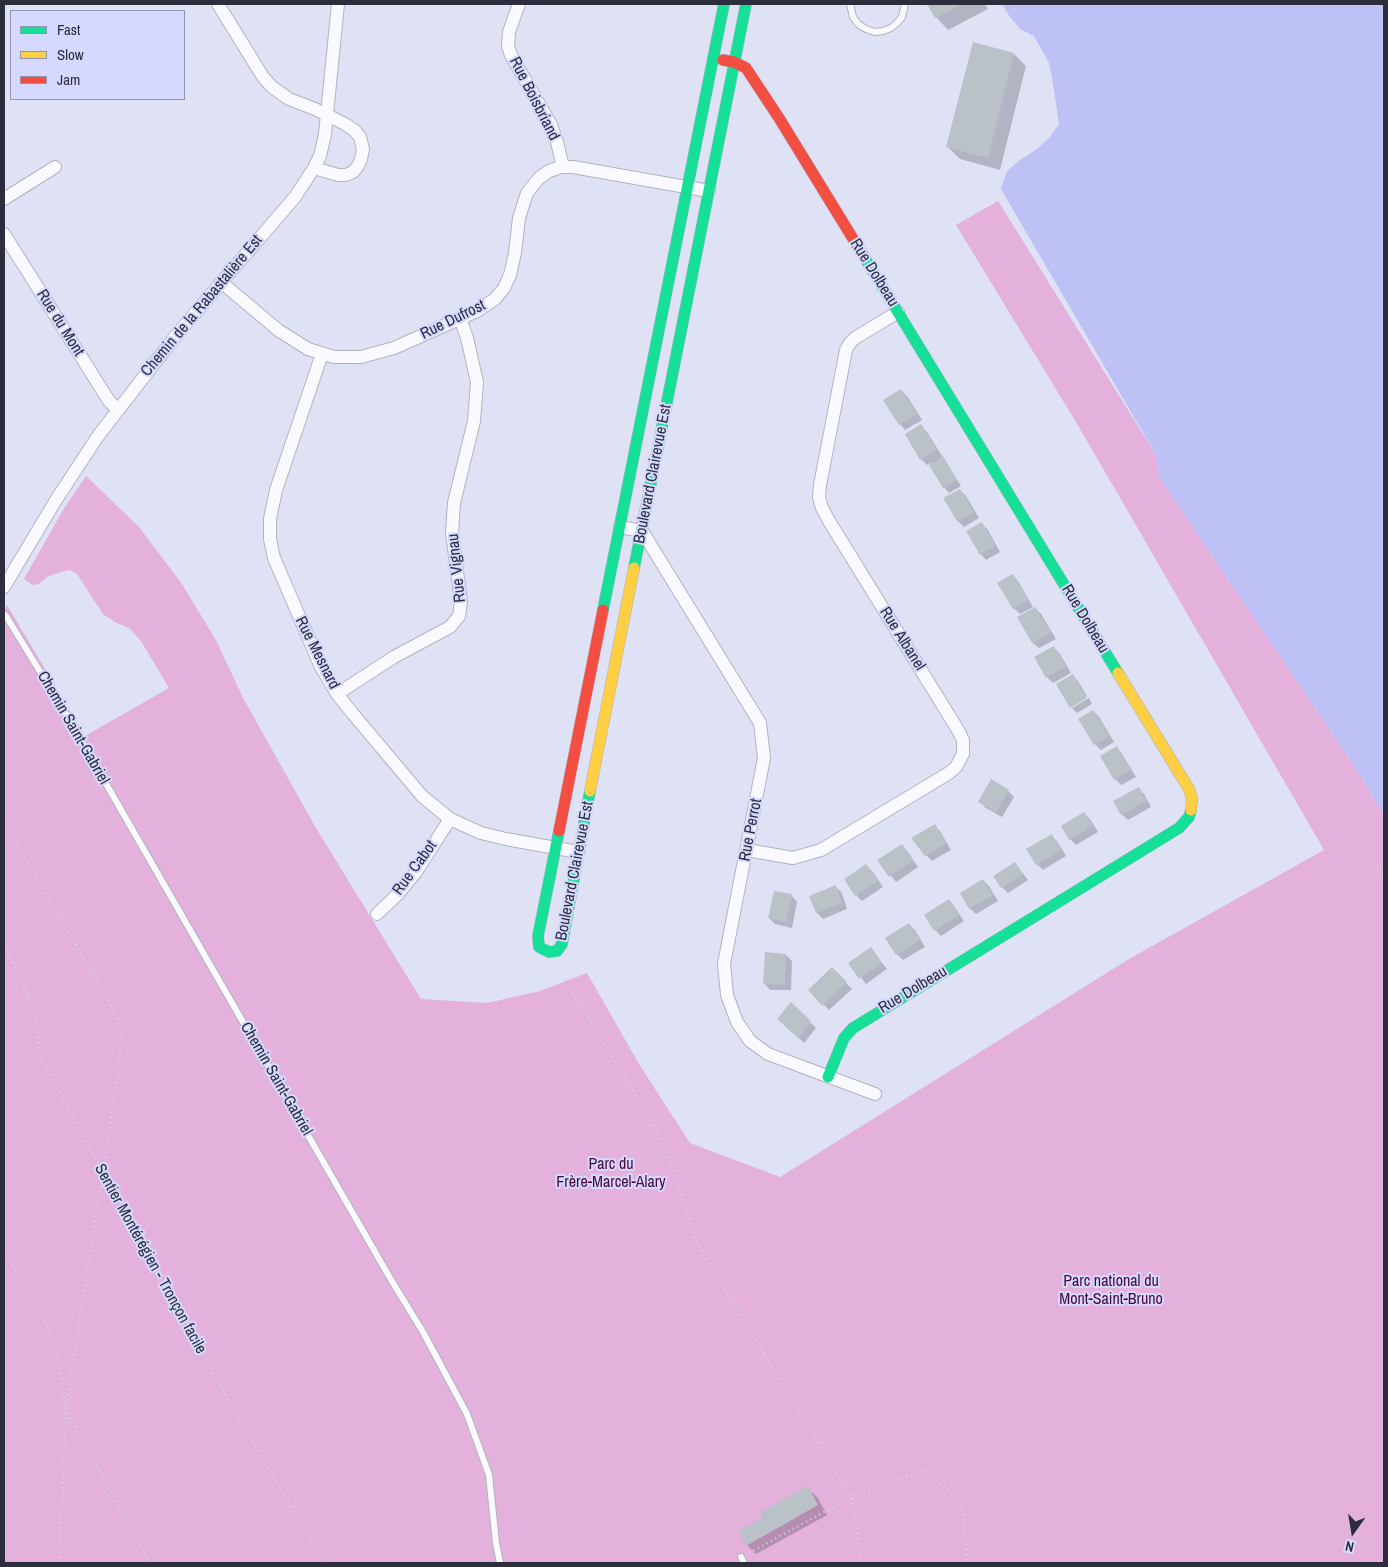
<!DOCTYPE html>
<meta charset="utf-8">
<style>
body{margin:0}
#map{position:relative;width:1388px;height:1567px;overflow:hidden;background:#dfe1f5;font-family:"Archivo Narrow",sans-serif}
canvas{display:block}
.frame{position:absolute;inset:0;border:5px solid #2d2e3d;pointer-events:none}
.legend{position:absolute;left:10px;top:10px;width:175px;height:90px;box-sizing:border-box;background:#d5d9ff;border:1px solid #9295b1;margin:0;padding:6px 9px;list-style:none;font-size:15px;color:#2d2e3d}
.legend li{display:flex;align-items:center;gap:10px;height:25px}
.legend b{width:25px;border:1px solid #9295b1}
.north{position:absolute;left:1328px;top:1507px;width:50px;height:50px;-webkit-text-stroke:4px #d5d9ff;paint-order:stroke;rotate:193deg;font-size:14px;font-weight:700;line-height:20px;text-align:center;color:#2d2e3d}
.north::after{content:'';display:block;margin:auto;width:18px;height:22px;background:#2d2e3d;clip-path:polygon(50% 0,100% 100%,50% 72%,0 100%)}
</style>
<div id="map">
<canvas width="1388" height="1567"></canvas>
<div class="frame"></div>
<ul class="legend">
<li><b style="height:6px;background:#16e098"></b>Fast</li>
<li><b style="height:6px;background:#ffcf43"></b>Slow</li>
<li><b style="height:6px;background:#f24e42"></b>Jam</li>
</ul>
<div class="north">N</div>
</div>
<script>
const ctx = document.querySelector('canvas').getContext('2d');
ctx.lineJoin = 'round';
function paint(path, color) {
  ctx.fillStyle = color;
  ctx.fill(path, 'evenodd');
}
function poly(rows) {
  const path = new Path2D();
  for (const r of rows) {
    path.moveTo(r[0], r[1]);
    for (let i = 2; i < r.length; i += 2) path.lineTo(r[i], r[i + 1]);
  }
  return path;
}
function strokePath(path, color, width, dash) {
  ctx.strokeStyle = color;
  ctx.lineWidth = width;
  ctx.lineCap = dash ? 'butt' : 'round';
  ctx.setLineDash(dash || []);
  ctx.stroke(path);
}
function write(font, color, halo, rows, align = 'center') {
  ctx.font = font + ' "Archivo Narrow",sans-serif';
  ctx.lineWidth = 4;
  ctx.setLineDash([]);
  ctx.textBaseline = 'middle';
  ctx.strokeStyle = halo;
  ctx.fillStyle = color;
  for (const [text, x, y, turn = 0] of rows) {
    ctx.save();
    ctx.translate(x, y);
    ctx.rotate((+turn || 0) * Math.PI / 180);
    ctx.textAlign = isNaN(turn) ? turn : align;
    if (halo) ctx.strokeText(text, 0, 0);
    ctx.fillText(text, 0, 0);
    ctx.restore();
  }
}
const green = poly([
 [998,201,1156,455,1159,477,1357,770,1384,815,1384,1563,4,1563,4,612,7,605,85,736,169,688,141,641,129,628,115,622,103,614,77,574,70,570,58,573,47,577,40,583,35,585,31,584,24,579,63,510,86,476,139,527,182,584,217,642,243,698,316,828,421,999,487,1003,540,991,587,973,639,1064,690,1143,780,1177,1129,959,1324,850,1079,427,956,225]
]);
const water = poly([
 [1002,4,1384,4,1384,815,1357,770,1159,477,1156,455,1001,189,1007,171,1020,160,1037,149,1049,138,1059,124,1052,77,1049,63,1034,36,1020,29,1010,17]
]);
const shadow = poly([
 [928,4,985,4,988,9,948,30,936,17],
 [1014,54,1026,66,1000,170,960,159,948,147],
 [901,390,907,396,922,420,905,430,900,424],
 [921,426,927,432,961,486,949,493,944,487,930,463,927,465,921,459],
 [960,490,966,496,979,518,964,527,958,521,945,499],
 [982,524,988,530,1000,552,986,560,981,554],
 [1012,575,1018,581,1033,607,1020,614,1014,608],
 [1035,608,1041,614,1056,639,1039,648,1033,643,1019,618],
 [1054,648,1060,654,1071,673,1053,683,1047,677],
 [1072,676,1078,681,1087,696,1071,706],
 [1089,698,1092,704,1077,713,1072,708],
 [1093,711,1099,717,1114,742,1101,750,1095,744],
 [1117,748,1122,754,1136,777,1121,785,1115,779,1102,756],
 [1138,788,1144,794,1151,807,1128,820,1122,814],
 [1008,791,1014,797,1002,817,986,808,980,802],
 [1084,813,1090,819,1098,832,1076,845,1070,839,1062,826],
 [934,825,940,831,951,850,932,861,926,855],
 [1051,836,1057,841,1066,856,1043,870,1037,864],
 [902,846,908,852,918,867,896,882,879,861],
 [1015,863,1028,880,1008,893,1002,887],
 [866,865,872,871,883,887,862,901,856,895,846,879],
 [983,880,989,886,998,901,976,914,970,908],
 [836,887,842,893,847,909,823,919,817,913],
 [792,896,797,902,792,928,775,924,769,918],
 [949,900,954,906,964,921,941,936,935,930],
 [909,925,915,930,925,947,903,960,897,954],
 [871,949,887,969,866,984,850,963],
 [786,955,792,961,791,990,770,990,765,984],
 [832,969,852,989,829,1010,809,990],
 [791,1004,816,1028,804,1043,784,1024],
 [807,1488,817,1497,827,1515,756,1554,747,1545,764,1518]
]);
const building = poly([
 [927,4,962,4,935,18],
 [973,42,1014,53,988,158,946,147],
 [901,389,917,414,899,425,883,400],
 [921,424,937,450,920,460,905,434],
 [943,456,957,480,943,488,929,465],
 [960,489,974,512,957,521,943,498],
 [982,522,995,546,980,555,966,531],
 [1013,574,1028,600,1013,609,997,583],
 [1035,607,1051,633,1032,643,1017,617],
 [1054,646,1066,666,1046,678,1034,657],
 [1073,674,1087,698,1070,708,1056,684],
 [1093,710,1109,736,1094,745,1078,719],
 [1117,746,1131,770,1114,780,1100,756],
 [991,779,1009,790,996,812,978,802],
 [1139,787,1146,801,1121,815,1113,801],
 [1084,812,1093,826,1069,840,1061,826],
 [935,824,946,843,925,856,911,838],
 [1052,834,1061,850,1036,865,1026,849],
 [902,844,913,861,889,877,877,860],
 [1015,862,1023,874,1001,888,993,876],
 [866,864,878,881,855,896,844,879],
 [983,879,993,895,969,909,960,893],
 [836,885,842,903,816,913,809,896],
 [774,891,792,894,786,922,768,918],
 [949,899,959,915,934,931,924,915],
 [909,923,920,940,896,955,885,938],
 [871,947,882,963,859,979,848,963],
 [765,952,786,954,785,985,763,984],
 [832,967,847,982,822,1006,808,990],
 [791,1002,811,1021,798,1038,777,1019],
 [808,1486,818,1505,746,1546,738,1531,762,1518,759,1513]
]);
const path = poly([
 [4,824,105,993,120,1025,120,1059,66,1411,150,1563],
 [1370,857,1384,880],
 [4,944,35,1010,40,1056,62,1098,103,1172,164,1277,204,1356,239,1420,325,1563],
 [561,965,567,984,596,1030,657,1131,673,1168,685,1205,690,1227,699,1247,851,1497,860,1552,858,1563],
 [4,1252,38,1304,58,1354,66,1411,60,1541,61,1563],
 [749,1553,851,1497,926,1470,956,1498,963,1513,968,1563]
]);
const lane = poly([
 [850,4,853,17,858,24,866,29,875,32,883,31,891,28,897,23,902,17,905,4],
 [4,614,6,616,66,714,390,1278,423,1332,467,1414,489,1475,496,1543,500,1563],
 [741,1557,744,1563]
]);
const street = poly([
 [218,4,263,77,272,87,289,99,315,109,345,124,354,130,360,137,363,149,361,159,358,166,353,172,346,175,338,175,314,168],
 [519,4,509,32,508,46,511,55,551,125,557,142,563,167],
 [4,199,55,167],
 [4,234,109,401,118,410],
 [221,282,278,330,308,349,334,357,361,357,394,348,477,311,495,299,504,288,510,275,515,253,519,218,527,193,539,178,549,171,561,167,573,167,709,191],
 [322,354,276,490,270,519,270,539,274,558,321,667,337,694,353,714,422,796,450,819,481,833,506,839,578,852],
 [620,527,642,531,760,723,764,758,724,964,727,995,737,1022,750,1041,768,1054,875,1094],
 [4,587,56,500,98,436,178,333,295,197,314,168,320,156,325,134,338,4],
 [337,694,394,657,450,627,459,616,461,602,452,533,454,503,474,421,477,382,467,338,460,318],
 [747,850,793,858,821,850,949,773,956,767,963,754,963,740,958,730,829,521,822,508,819,497,820,485,846,350,850,343,855,338,898,312],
 [377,914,397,895,416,872,450,819]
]);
const fast = poly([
 [863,255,1118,673],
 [634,568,746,4],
 [603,610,724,4],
 [559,831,538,936,539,947,549,952,557,951,562,944,590,791],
 [828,1077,844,1038,853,1028,1179,828,1189,817,1191,810]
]);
const slow = poly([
 [1118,673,1189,789,1192,799,1191,810],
 [590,791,634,568]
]);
const jam = poly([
 [723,60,734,62,746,68,779,118,863,255],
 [559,831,603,610]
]);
const streetNames = [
 ["Rue Boisbriand",534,99,63],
 ["Rue Dolbeau",874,273,58],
 ["Chemin de la Rabastalière Est",202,306,-50],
 ["Rue Dufrost",453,320,-26],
 ["Rue du Mont",60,323,58],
 ["Boulevard Clairevue Est",653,474,-79],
 ["Rue Vignau",457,568,-96],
 ["Rue Dolbeau",1085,619,59],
 ["Rue Albanel",902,639,58],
 ["Rue Mesnard",317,653,63],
 ["Chemin Saint-Gabriel",73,728,60],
 ["Rue Perrot",751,830,-79],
 ["Rue Cabot",415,868,-54],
 ["Boulevard Clairevue Est",575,871,-79],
 ["Rue Dolbeau",913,990,-31],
 ["Chemin Saint-Gabriel",276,1079,60],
 ["Sentier Montérégien - Tronçon facile",150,1259,61]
];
const parkNames = [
 ["Parc du",611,1165],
 ["Frère-Marcel-Alary",611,1183],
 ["Parc national du",1111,1282],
 ["Mont-Saint-Bruno",1111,1300]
];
paint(green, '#e3b1dc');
paint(water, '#bdc1f5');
paint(shadow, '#0003');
paint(building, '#bac2c7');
strokePath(lane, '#b1b3c3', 8);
strokePath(street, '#b1b3c3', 14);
strokePath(fast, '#b1b3c3', 12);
strokePath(slow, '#b1b3c3', 12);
strokePath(jam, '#b1b3c3', 12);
strokePath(path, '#d6d7dd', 2.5, [1, 4]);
strokePath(lane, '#fafafe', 6);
strokePath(street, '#fafafe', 12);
strokePath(fast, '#16e098', 11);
strokePath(slow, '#ffcf43', 11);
strokePath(jam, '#f24e42', 11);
write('16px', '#2d2e3d', '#d5d9ff', streetNames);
write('16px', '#4a0739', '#d5d9ff', parkNames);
</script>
